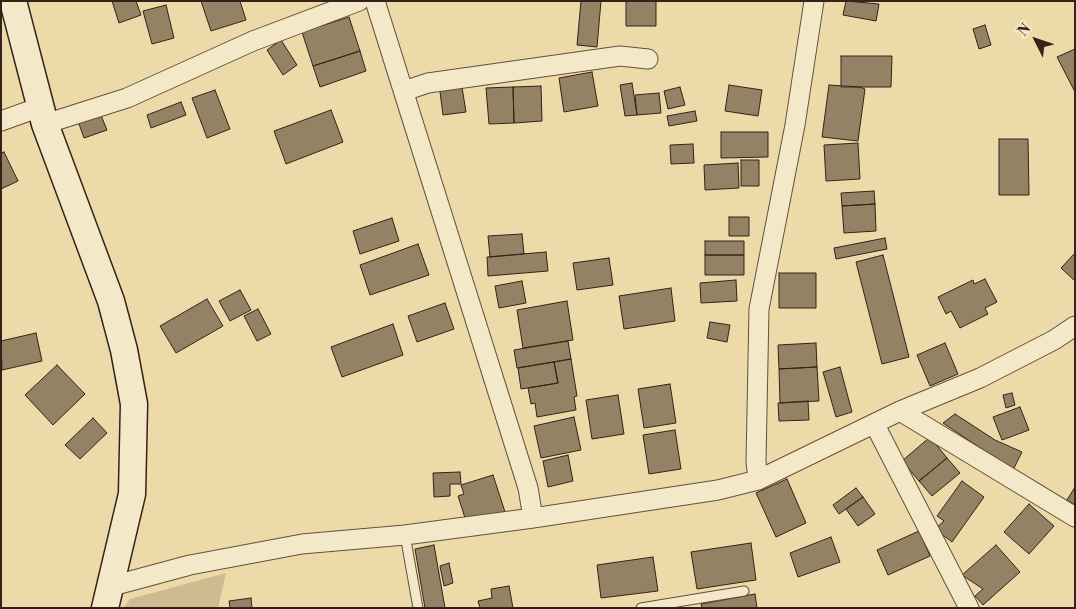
<!DOCTYPE html>
<style>
body{margin:0}
#map{position:relative;width:1076px;height:609px;overflow:hidden;background:#ecdba9;font-family:"Libre Bodoni",serif}
canvas{display:block}
.frame{position:absolute;inset:0;border:2px solid #352219;pointer-events:none}
.north{position:absolute;left:1011px;top:15px;width:50px;height:50px;-webkit-text-stroke:4px #f3e8c7;paint-order:stroke;rotate:311deg;font-size:14px;font-weight:700;line-height:20px;text-align:center;color:#352219}
.north::after{content:'';display:block;margin:auto;width:18px;height:22px;background:#352219;clip-path:polygon(50% 0,100% 100%,50% 72%,0 100%)}
</style>
<div id="map">
<canvas width="1076" height="609"></canvas>
<div class="frame"></div>
<div class="north">N</div>
</div>
<script>
const ctx = document.querySelector('canvas').getContext('2d');
ctx.lineJoin = 'round';
function paint(path, color) {
  ctx.fillStyle = color;
  ctx.fill(path, 'evenodd');
}
function poly(rows) {
  const path = new Path2D();
  for (const r of rows) {
    path.moveTo(r[0], r[1]);
    for (let i = 2; i < r.length; i += 2) path.lineTo(r[i], r[i + 1]);
  }
  return path;
}
function strokePath(path, color, width, dash) {
  ctx.strokeStyle = color;
  ctx.lineWidth = width;
  ctx.lineCap = dash ? 'butt' : 'round';
  ctx.setLineDash(dash || []);
  ctx.stroke(path);
}
const green = poly([
 [226,573,218,608,124,608,130,599]
]);
const building = poly([
 [112,1,136,1,141,15,119,23,112,1],
 [201,1,240,1,246,20,211,31,201,1],
 [581,1,601,1,597,47,577,45,581,1],
 [626,1,656,1,656,26,626,26,626,1],
 [846,1,879,4,876,21,843,15,846,1],
 [166,5,174,38,152,44,143,11,166,5],
 [349,17,360,51,313,66,302,32,349,17],
 [985,25,991,45,979,49,973,29,985,25],
 [281,40,297,65,283,75,267,50,281,40],
 [1075,49,1075,92,1057,57,1075,49],
 [360,51,366,71,320,87,313,66,360,51],
 [841,56,892,56,891,87,841,87,841,56],
 [592,72,598,106,564,112,559,78,592,72],
 [461,81,466,112,443,115,439,84,461,81],
 [632,83,637,115,625,116,620,85,632,83],
 [729,85,762,90,758,116,725,111,729,85],
 [829,85,860,87,865,89,858,141,822,137,829,85],
 [541,86,542,121,514,123,513,87,541,86],
 [513,87,514,123,489,124,486,88,513,87],
 [680,87,685,105,668,109,664,91,680,87],
 [215,90,230,129,207,138,192,98,215,90],
 [659,93,661,113,637,115,635,95,659,93],
 [181,102,186,115,151,128,147,115,181,102],
 [331,110,343,142,286,164,274,131,331,110],
 [695,111,697,121,669,126,667,116,695,111],
 [100,113,107,130,84,138,78,121,100,113],
 [721,132,768,132,768,157,721,158,721,132],
 [999,139,1028,139,1029,195,999,195,999,139],
 [858,143,860,179,826,181,824,145,858,143],
 [693,144,694,163,671,164,670,145,693,144],
 [4,152,18,181,1,189,1,153,4,152],
 [741,160,759,160,759,186,741,186,741,160],
 [738,163,739,188,705,190,704,165,738,163],
 [874,191,875,204,842,206,841,193,874,191],
 [875,204,876,231,844,233,842,206,875,204],
 [729,217,749,217,749,236,729,236,729,217],
 [392,218,399,241,360,254,353,231,392,218],
 [522,234,524,254,490,257,488,236,522,234],
 [885,238,887,249,836,259,834,248,885,238],
 [705,241,744,241,744,255,705,255,705,241],
 [418,244,429,275,370,295,360,265,418,244],
 [546,252,548,271,488,276,487,257,546,252],
 [1075,253,1075,281,1061,268,1075,253],
 [705,255,744,255,744,275,705,275,705,255],
 [883,255,909,357,882,364,856,262,883,255],
 [609,258,613,285,577,290,573,263,609,258],
 [779,273,816,273,816,308,779,308,779,273],
 [985,279,997,302,985,308,988,314,960,328,951,311,946,314,938,297,973,280,974,284,985,279],
 [736,280,737,301,701,303,700,283,736,280],
 [522,281,526,303,499,308,495,286,522,281],
 [671,288,675,321,624,329,619,296,671,288],
 [240,290,251,310,230,321,219,301,240,290],
 [207,299,223,326,176,353,160,326,207,299],
 [567,301,573,340,523,348,517,310,567,301],
 [445,303,454,329,417,342,408,316,445,303],
 [258,309,271,334,257,341,244,316,258,309],
 [710,322,730,325,727,342,707,338,710,322],
 [393,324,403,355,342,377,331,347,393,324],
 [36,333,42,361,2,370,1,341,36,333],
 [568,341,571,359,517,368,514,350,568,341],
 [816,343,817,367,779,369,778,345,816,343],
 [945,343,958,374,930,386,917,355,945,343],
 [571,359,577,396,574,397,576,410,537,417,535,403,531,404,528,388,558,383,554,362,571,359],
 [554,362,558,383,521,389,518,368,554,362],
 [57,365,85,394,53,425,25,395,57,365],
 [817,367,819,401,780,403,779,369,817,367],
 [840,367,852,412,836,417,823,372,840,367],
 [670,384,676,423,644,428,638,389,670,384],
 [1012,393,1015,405,1006,408,1003,395,1012,393],
 [618,395,624,434,592,439,586,400,618,395],
 [808,401,809,420,779,421,778,403,808,401],
 [1020,407,1029,430,1002,440,993,417,1020,407],
 [955,414,995,440,1022,452,1013,470,943,423,955,414],
 [574,417,581,450,541,458,534,426,574,417],
 [93,418,107,433,80,459,65,445,93,418],
 [675,430,681,469,649,474,643,435,675,430],
 [930,437,947,458,919,481,902,461,930,437],
 [568,455,573,481,548,487,543,461,568,455],
 [947,458,960,473,932,496,919,481,947,458],
 [460,472,461,484,450,484,450,496,434,497,433,473,460,472],
 [493,475,505,512,467,524,458,496,464,494,461,485,493,475],
 [787,479,806,523,776,537,756,493,787,479],
 [962,481,984,497,952,542,935,529,944,521,937,516,962,481],
 [1075,487,1075,505,1067,500,1075,487],
 [856,488,863,497,839,514,833,505,856,488],
 [863,497,875,514,858,526,846,509,863,497],
 [1029,504,1054,526,1029,554,1004,532,1029,504],
 [919,531,930,556,888,575,877,550,919,531],
 [831,537,840,562,798,577,790,553,831,537],
 [751,543,756,580,697,589,691,552,751,543],
 [434,545,445,608,425,608,415,549,434,545],
 [996,545,1020,572,983,605,975,596,983,589,962,575,996,545],
 [653,557,658,591,601,598,597,565,653,557],
 [449,563,453,583,444,586,440,566,449,563],
 [509,586,513,608,480,608,478,601,492,598,491,589,509,586],
 [755,594,757,608,702,608,701,604,755,594],
 [251,598,252,608,230,608,229,601,251,598]
]);
const lane = poly([
 [405,535,418,608],
 [641,608,744,591]
]);
const street = poly([
 [375,1,528,488,533,518],
 [404,91,428,83,620,56,648,59],
 [1,121,40,107],
 [45,124,127,98,253,41,359,1],
 [900,411,1075,517],
 [875,425,969,608],
 [758,480,756,462,759,309,795,125,814,1],
 [112,586,190,565,302,544,405,535,533,518,718,490,758,480,900,411,980,378,1054,340,1075,326]
]);
const secondary = poly([
 [13,1,45,124,111,301,124,350,134,404,132,494,105,608]
]);
paint(green, '#cdbc91');
paint(building, '#948264');
strokePath(building, '#352219', 1);
strokePath(lane, '#63503d', 11);
strokePath(street, '#63503d', 21);
strokePath(secondary, '#352219', 29);
strokePath(lane, '#f3e8c7', 9);
strokePath(street, '#f3e8c7', 19);
strokePath(secondary, '#f3e8c7', 26);
</script>
